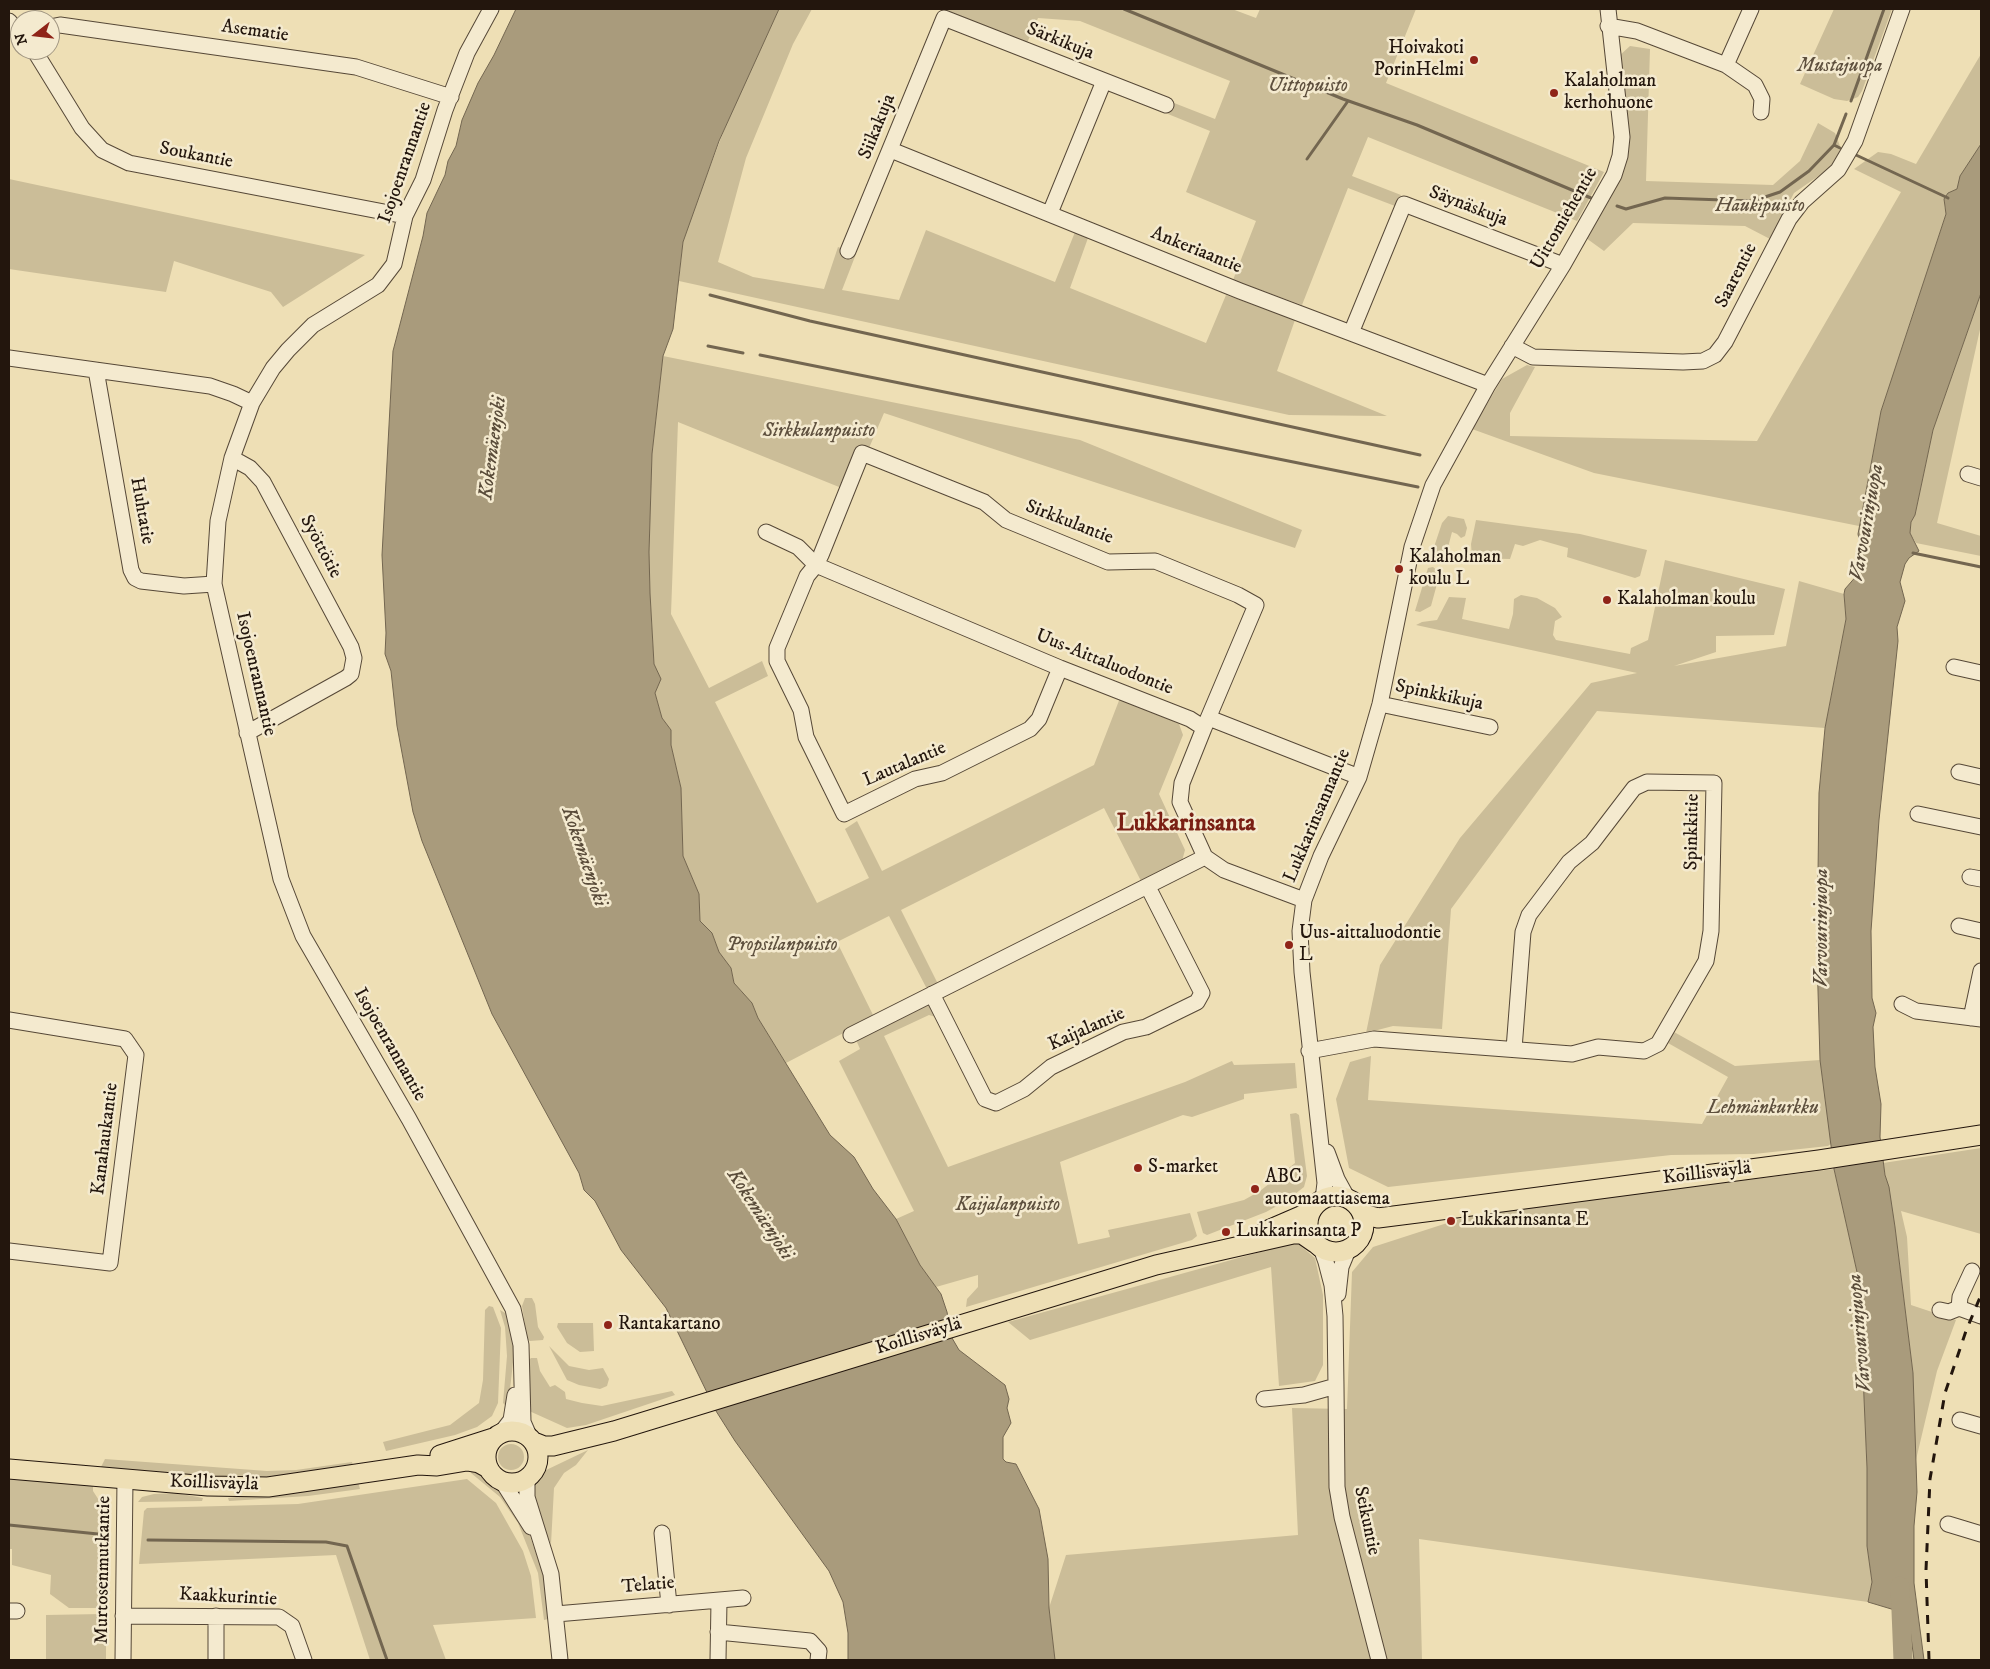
<!DOCTYPE html>
<meta charset="utf-8">
<style>
body{margin:0}
#map{position:relative;width:1990px;height:1669px;overflow:hidden;background:#eedfb5;font-family:"IM FELL DW Pica",serif}
canvas{display:block}
.frame{position:absolute;inset:0;border:10px solid #23160d;pointer-events:none}
.north{position:absolute;left:10px;top:10px;width:50px;height:50px;box-sizing:border-box;background:#f4eacf;border:1px solid #a09581;border-radius:50%;rotate:254deg;font-size:14px;font-weight:700;line-height:20px;text-align:center;color:#23160d}
.north::after{content:'';display:block;margin:auto;width:18px;height:22px;background:#8f2418;clip-path:polygon(50% 0,100% 100%,50% 72%,0 100%)}
</style>
<div id="map">
<canvas width="1990" height="1669"></canvas>
<div class="frame"></div>
<div class="north">N</div>
</div>
<script>
const ctx = document.querySelector('canvas').getContext('2d');
ctx.lineJoin = 'round';
function paint(path, color) {
  ctx.fillStyle = color;
  ctx.fill(path, 'evenodd');
}
function poly(rows) {
  const path = new Path2D();
  for (const r of rows) {
    if (r.length === 3) {
      path.moveTo(r[0] + r[2], r[1]);
      path.arc(r[0], r[1], r[2], 0, 2 * Math.PI);
      continue;
    }
    path.moveTo(r[0], r[1]);
    for (let i = 2; i < r.length; i += 2) path.lineTo(r[i], r[i + 1]);
  }
  return path;
}
function strokePath(path, color, width, dash) {
  ctx.strokeStyle = color;
  ctx.lineWidth = width;
  ctx.lineCap = dash ? 'butt' : 'round';
  ctx.setLineDash(dash || []);
  ctx.stroke(path);
}
function write(font, color, halo, rows, align = 'center') {
  ctx.font = font + ' "IM FELL DW Pica",serif';
  ctx.lineWidth = 5;
  ctx.setLineDash([]);
  ctx.textBaseline = 'middle';
  ctx.strokeStyle = halo;
  ctx.fillStyle = color;
  for (const [text, x, y, turn = 0] of rows) {
    ctx.save();
    ctx.translate(x, y);
    ctx.rotate((+turn || 0) * Math.PI / 180);
    ctx.textAlign = isNaN(turn) ? turn : align;
    if (halo) ctx.strokeText(text, 0, 0);
    ctx.fillText(text, 0, 0);
    ctx.restore();
  }
}
const green = poly([
 [779,9,812,9,793,44,746,158,718,262,753,277,824,289,838,247,856,254,842,290,899,300,926,230,1055,282,1075,232,1088,238,1070,288,1206,343,1226,295,1295,320,1277,371,1387,416,1289,415,679,281,683,242,689,222,731,112],
 [939,9,1232,9,1256,18,1260,9,1416,9,1386,83,1604,172,1577,221,1368,137,1352,176,1401,195,1395,206,1348,188,1302,305,1233,280,1256,221,1186,192,1210,131,1163,112,1169,101,1215,119,1230,81,1080,21,1038,18,1027,43],
 [1834,9,1892,9,1862,91,1858,97,1847,101,1834,99,1800,84],
 [1630,46,1650,49,1646,181,1773,185,1800,161,1818,123,1835,133,1840,146,1839,157,1830,168,1794,193,1770,239,1745,226,1633,223,1604,251,1586,238,1622,170,1619,56],
 [1981,54,1981,144,1961,176,1957,189,1948,193,1944,203,1946,214,1881,411,1859,526,1594,473,1472,429,1502,379,1527,365,1535,367,1510,413,1510,436,1757,441,1901,192,1854,169,1878,152,1891,154,1916,164],
 [9,179,365,255,283,307,271,292,174,261,166,292,9,269],
 [1981,293,1981,325,1937,523,1981,536,1981,556,1916,543,1910,533,1911,522,1915,515,1933,430],
 [663,356,1080,440,1302,530,1295,548,884,413,869,448,844,489,678,422,671,614,709,688,762,661,768,676,715,702,817,903,869,878,845,829,857,821,882,871,1094,765,1120,698,1179,724,1183,735,1159,794,1185,850,1182,861,1142,883,1104,808,901,910,938,984,927,989,889,916,837,942,874,1017,786,1063,758,1018,752,1003,734,983,731,968,719,952,712,933,700,921,699,894,683,856,681,788,671,745,671,730,662,718,655,693,660,679,654,664,650,593,649,552,652,454],
 [1448,516,1464,519,1467,528,1465,536,1461,538,1457,534,1452,532,1446,555,1439,556,1432,553,1442,523],
 [1476,520,1580,534,1647,550,1640,576,1635,578,1567,557,1568,548,1540,540,1523,546,1515,544,1510,559,1472,558,1471,544],
 [1665,560,1785,589,1774,635,1716,636,1716,652,1674,666,1786,646,1799,581,1844,594,1846,619,1825,728,1597,711,1451,909,1442,1029,1393,1026,1366,1033,1380,965,1460,838,1591,683,1637,673,1416,625,1422,622,1437,620,1449,597,1466,598,1462,619,1509,629,1513,614,1514,599,1521,595,1537,598,1555,608,1562,617,1555,621,1553,635,1556,640,1630,654,1631,648,1648,640],
 [1433,567,1440,573,1431,606,1420,612,1415,611,1428,568],
 [921,1003,931,1006,936,1017,929,1015,884,1036,948,1167,1185,1082,1232,1061,1234,1065,1295,1063,1297,1088,1244,1094,1244,1099,1192,1117,1183,1115,1060,1162,1078,1244,1110,1237,1108,1230,1190,1213,1197,1236,1192,1240,966,1307,967,1299,978,1287,978,1275,936,1287,920,1265,896,1219,914,1211,839,1061,860,1049,854,1035],
 [1674,1032,1735,1066,1820,1060,1832,1143,1828,1146,1754,1154,1671,1155,1388,1187,1349,1168,1336,1099,1350,1062,1371,1056,1368,1100,1702,1124,1728,1077,1668,1043],
 [1296,1113,1299,1115,1307,1176,1304,1187,1286,1201,1266,1212,1207,1235,1203,1233,1197,1212,1244,1200,1260,1191,1295,1163,1290,1114],
 [1981,1148,1981,1234,1901,1211,1907,1237,1911,1305,1956,1320,1937,1371,1915,1464,1913,1373,1895,1227,1883,1163],
 [1834,1169,1859,1281,1867,1468,1867,1546,1872,1582,1868,1602,1419,1539,1422,1660,1055,1660,1049,1608,1066,1555,1298,1535,1292,1408,1347,1409,1352,1272,1373,1247,1475,1214],
 [1296,1242,1315,1258,1323,1295,1323,1365,1315,1381,1279,1386,1271,1267,1030,1340,1008,1322],
 [525,1298,532,1298,535,1304,538,1327,544,1337,543,1340,530,1341,527,1339,522,1306],
 [489,1306,493,1307,501,1328,498,1403,492,1416,477,1427,455,1435,386,1451,383,1442,450,1425,479,1403,483,1380,485,1310],
 [500,1310,507,1314,512,1326,514,1353,508,1408,503,1403,507,1356,505,1327],
 [558,1323,593,1323,594,1351,580,1352,567,1343,557,1327],
 [549,1346,569,1366,589,1370,603,1368,609,1379,607,1386,600,1389,579,1385,567,1380],
 [531,1358,537,1358,540,1371,550,1387,555,1385,565,1392,566,1399,582,1403,602,1406,672,1391,675,1395,586,1425,567,1428,527,1410,527,1362],
 [511,1457,13],
 [588,1450,576,1465,564,1473,554,1488,551,1544,531,1497,534,1479,542,1472],
 [105,1459,267,1471,296,1470,352,1462,354,1469,318,1475,252,1479,101,1467],
 [471,1466,482,1471,505,1494,527,1528,543,1573,549,1615,548,1619,544,1620,538,1573,518,1523,500,1497,471,1473],
 [9,1475,93,1485,93,1491,102,1505,107,1552,106,1605,101,1608,69,1608,50,1594,51,1575,12,1565,12,1549,9,1549],
 [467,1479,496,1503,523,1551,531,1576,536,1618,433,1625,446,1660,370,1660,336,1555,139,1564,144,1511,147,1508,298,1504],
 [358,1482,360,1489,308,1496,229,1501,228,1498],
 [176,1493,203,1498,202,1501,138,1502,142,1497,154,1494],
 [102,1614,106,1618,106,1660,46,1660,46,1615]
]);
const water = poly([
 [516,9,779,9,719,141,683,242,673,329,663,356,652,454,649,552,650,593,654,664,661,679,655,693,662,718,671,730,671,745,681,788,683,856,699,894,700,921,712,933,719,952,731,968,734,983,752,1003,758,1018,830,1135,854,1157,873,1189,896,1219,920,1265,941,1294,947,1312,952,1338,959,1350,1005,1385,1009,1399,1007,1408,1011,1423,1003,1437,1003,1459,1006,1462,1016,1464,1039,1509,1048,1559,1049,1608,1055,1660,848,1660,848,1633,843,1602,829,1571,735,1441,716,1411,666,1308,621,1250,595,1201,584,1190,579,1173,492,1014,422,841,413,812,397,726,391,671,385,654,386,633,382,555,393,351,423,236,427,213,445,175,448,161,456,146,462,120,478,83,494,55,516,9],
 [1981,144,1981,293,1933,430,1915,515,1911,522,1910,533,1919,551,1909,558,1905,564,1900,582,1905,601,1897,627,1898,641,1879,820,1871,931,1872,998,1876,1013,1873,1027,1875,1067,1881,1104,1880,1137,1885,1175,1889,1187,1895,1227,1913,1373,1917,1492,1914,1526,1914,1583,1924,1660,1914,1660,1908,1614,1868,1602,1872,1582,1867,1546,1867,1468,1859,1281,1834,1169,1820,1060,1817,956,1819,793,1825,728,1846,619,1844,594,1845,589,1858,574,1862,554,1858,534,1881,411,1946,214,1944,199,1948,193,1957,189,1960,176,1981,144]
]);
const stream = poly([
 [1124,9,1343,99,1417,125,1591,198],
 [1851,101,1884,9],
 [1834,145,1846,114],
 [1856,155,1948,198],
 [1307,159,1348,101],
 [1617,206,1626,209,1665,198,1753,201,1780,192,1809,171,1834,145,1840,148],
 [710,295,810,321,1420,455],
 [708,346,743,353],
 [760,355,1418,487],
 [1913,553,1981,567],
 [9,1525,98,1534],
 [148,1540,326,1542,347,1546,387,1660]
]);
const river = poly([
 [1900,1586,1903,1660]
]);
const minor = poly([
 [491,9,467,53,445,110,423,180,405,216,394,264,378,285,313,325,288,350,273,368,252,403,232,458,218,521,214,584,281,879,303,936,409,1119,513,1309,521,1345,523,1422,530,1438],
 [9,21,20,33],
 [1608,26,1637,31,1726,65,1755,85,1762,99,1761,112],
 [50,27,60,25,356,67,451,97],
 [34,50,82,128,102,150,129,163,405,216],
 [1726,65,1751,9],
 [891,150,1240,291,1488,385],
 [1050,213,1104,81],
 [848,251,944,18,1166,105],
 [1351,333,1404,204,1563,265],
 [1512,346,1533,357,1683,362,1703,361,1715,355,1725,342,1789,219,1802,202,1838,170,1855,141,1902,9],
 [9,358,210,386,233,394,252,403],
 [96,370,131,570,135,578,141,581,184,586,214,584],
 [232,458,250,468,263,482,351,647,354,658,351,674,346,678,247,733],
 [1968,474,1981,478],
 [766,532,798,547,816,565,1060,668,1190,719,1204,728,1182,783,1180,802,1205,857,1224,870,1304,900],
 [1954,667,1981,673],
 [1060,668,1039,719,1030,729,942,773,915,779,844,814,806,737,801,710,777,661,777,648,807,576,816,565,821,555,862,453,984,502,1006,520,1108,562,1155,561,1238,595,1256,605,1204,728],
 [1380,704,1490,727],
 [1209,718,1359,777],
 [1959,772,1981,777],
 [1918,814,1981,827],
 [1970,877,1981,879],
 [1959,926,1981,931],
 [932,994,985,1099,996,1103,1024,1089,1051,1067,1123,1032,1146,1027,1197,1002,1202,993,1148,887],
 [1902,1004,1916,1011,1981,1019],
 [1971,1018,1981,971],
 [9,1020,125,1039,136,1055,110,1263,9,1251],
 [851,1035,1205,857],
 [1309,1051,1374,1039,1572,1054,1598,1047,1644,1051,1658,1044,1706,961,1711,931,1714,783,1647,782,1634,788,1592,843,1569,862,1529,915,1523,932,1514,1049],
 [1327,1152,1337,1179,1348,1199],
 [1323,1199,1325,1183,1302,972,1300,931,1304,900,1321,856,1359,777,1380,704,1412,547,1433,485,1488,385,1563,265,1614,175,1620,156,1622,137,1608,9],
 [1972,1271,1960,1297,1959,1308,1981,1316],
 [1338,1294,1341,1267,1348,1250],
 [1940,1310,1949,1312,1959,1308],
 [1336,1386,1337,1487,1342,1517,1379,1660],
 [1264,1399,1304,1395,1336,1386,1335,1316,1332,1285,1326,1262,1321,1248],
 [1960,1420,1981,1426],
 [501,1433,511,1420,515,1395],
 [532,1474,527,1482,527,1497,551,1574,560,1660],
 [502,1481,531,1527],
 [1948,1524,1981,1534],
 [662,1533,669,1605],
 [9,1611,17,1611],
 [556,1614,743,1598],
 [123,1616,279,1617,292,1626,304,1660],
 [718,1632,810,1641,819,1651,818,1660],
 [123,1660,125,1479],
 [216,1660,216,1616],
 [718,1660,719,1601]
]);
const major = poly([
 [1336,1224,28],
 [1363,1214,1378,1218,1433,1211,1819,1160,1981,1135],
 [1266,1231,1303,1215,1313,1208],
 [512,1457,26],
 [534,1442,544,1446,553,1446,614,1431,1156,1265,1293,1234,1302,1234,1315,1243],
 [440,1455,493,1438],
 [9,1469,208,1486,268,1487,418,1465,437,1466,467,1461,479,1463,488,1468]
]);
const rail = poly([
 [1929,1660,1926,1570,1930,1479,1945,1393,1966,1331,1981,1295]
]);
const markers = [
 [1474,60,5,"#8f2418"],
 [1554,93,5,"#8f2418"],
 [1399,569,5,"#8f2418"],
 [1607,600,5,"#8f2418"],
 [1289,945,5,"#8f2418"],
 [1138,1168,5,"#8f2418"],
 [1255,1189,5,"#8f2418"],
 [1451,1221,5,"#8f2418"],
 [1226,1232,5,"#8f2418"],
 [608,1325,5,"#8f2418"]
];
const streetNames = [
 ["Asematie",255,32,8],
 ["Särkikuja",1060,42,22],
 ["Siikakuja",878,127,-68],
 ["Soukantie",196,156,11],
 ["Isojoenrannantie",406,163,-71],
 ["Säynäskuja",1468,207,21],
 ["Uittomiehentie",1565,219,-60],
 ["Ankeriaantie",1196,251,22],
 ["Saarentie",1737,276,-63],
 ["Huhtatie",141,511,80],
 ["Sirkkulantie",1069,523,21],
 ["Syöttötie",320,547,62],
 ["Uus-Aittaluodontie",1104,663,22],
 ["Isojoenrannantie",255,674,77],
 ["Spinkkikuja",1439,696,12],
 ["Lautalantie",905,765,-23],
 ["Lukkarinsannantie",1318,816,-67],
 ["Spinkkitie",1693,832,-89],
 ["Kaijalantie",1087,1030,-24],
 ["Isojoenrannantie",389,1045,60],
 ["Kanahaukantie",106,1139,-83],
 ["Koillisväylä",1707,1174,-7],
 ["Koillisväylä",919,1337,-17],
 ["Koillisväylä",214,1484,2],
 ["Seikuntie",1366,1521,78],
 ["Murtosenmutkantie",104,1570,-89],
 ["Telatie",648,1586,-5],
 ["Kaakkurintie",228,1598,3]
];
const poiNames = [
 ["Hoivakoti",1464,49,"right"],
 ["PorinHelmi",1464,71,"right"],
 ["Kalaholman",1564,82],
 ["kerhohuone",1564,104],
 ["Kalaholman",1409,558],
 ["koulu L",1409,580],
 ["Kalaholman koulu",1617,600],
 ["Uus-aittaluodontie",1299,934],
 ["L",1299,956],
 ["S-market",1148,1168],
 ["ABC",1265,1178],
 ["automaattiasema",1265,1200],
 ["Lukkarinsanta E",1461,1221],
 ["Lukkarinsanta P",1236,1232],
 ["Rantakartano",618,1325]
];
const parkNames = [
 ["Mustajuopa",1840,67],
 ["Uittopuisto",1308,87],
 ["Haukipuisto",1760,207],
 ["Sirkkulanpuisto",819,432],
 ["Propsilanpuisto",782,946],
 ["Lehmänkurkku",1763,1109],
 ["Kaijalanpuisto",1008,1206]
];
const waterNames = [
 ["Kokemäenjoki",494,448,-82],
 ["Varvourinjuopa",1868,523,-80],
 ["Kokemäenjoki",583,857,71],
 ["Varvourinjuopa",1823,928,-90],
 ["Kokemäenjoki",759,1215,57],
 ["Varvourinjuopa",1861,1333,-95]
];
const districtNames = [
 ["Lukkarinsanta",1186,825]
];
paint(green, '#cbbd98');
paint(water, '#a99b7c');
strokePath(water, '#736650', 1);
strokePath(stream, '#736650', 3);
strokePath(river, '#a99b7c', 19);
strokePath(minor, '#564837', 17);
strokePath(major, '#23160d', 21);
strokePath(minor, '#f4eacf', 15);
strokePath(major, '#eedfb5', 19);
strokePath(rail, '#23160d', 3, [9, 9]);
for (const [x, y, r, color] of markers) {
  const dot = new Path2D();
  dot.arc(x, y, r, 0, 2 * Math.PI);
  ctx.fillStyle = color;
  ctx.fill(dot);
  strokePath(dot, '#f4eacf', 2);
}
write('19px', '#23160d', '#f4eacf', streetNames);
write('19px', '#23160d', '#f4eacf', poiNames, 'left');
write('italic 19px', '#5e503e', '#f4eacf', parkNames);
write('italic 20px', '#594b39', '#f4eacf', waterNames);
write('bold 24px', '#7a1f14', '#f4eacf', districtNames);
</script>
